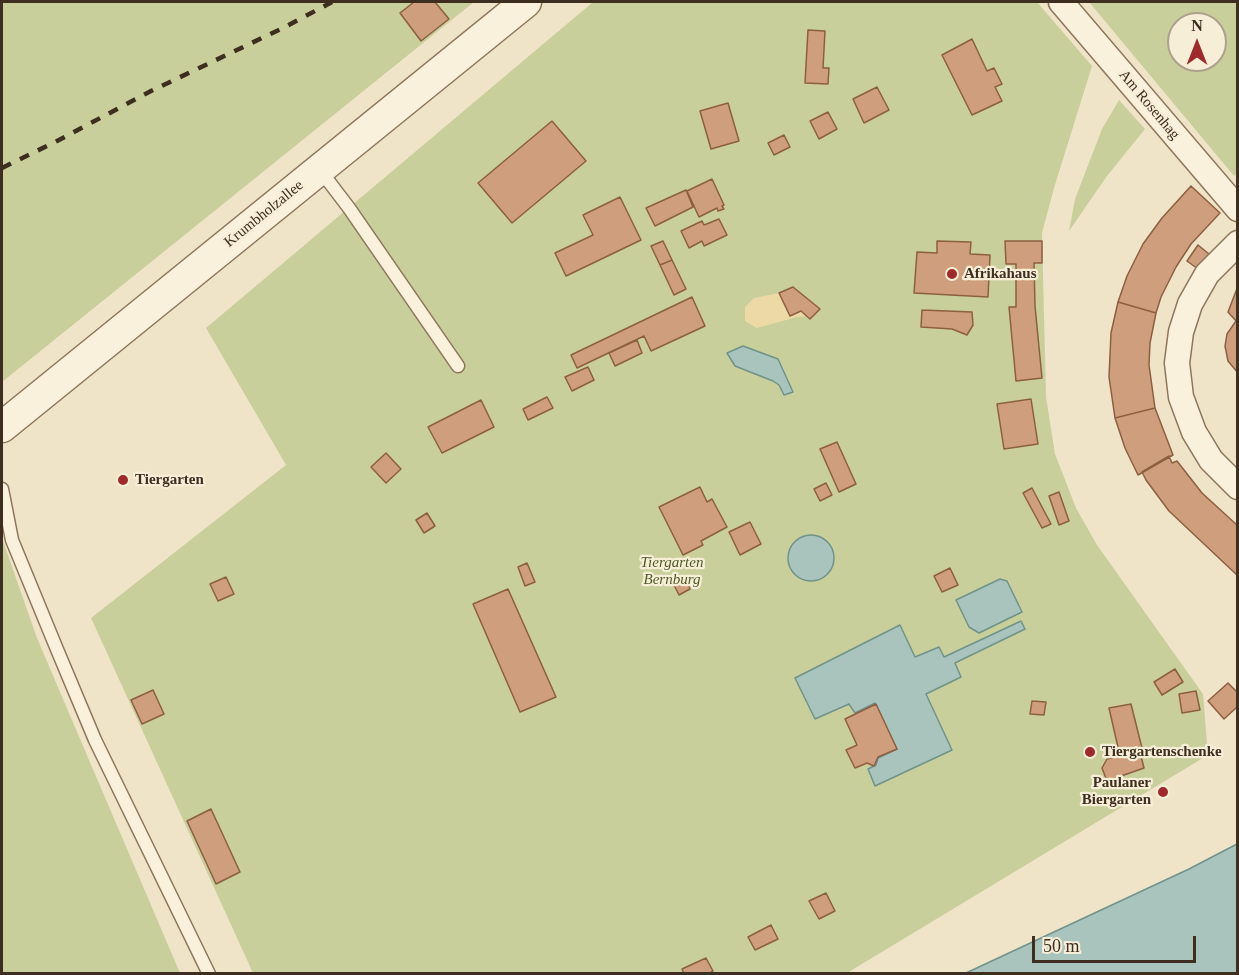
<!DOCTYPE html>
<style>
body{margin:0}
#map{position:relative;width:1239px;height:975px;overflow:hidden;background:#f0e4c8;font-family:"Times New Roman",serif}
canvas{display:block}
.frame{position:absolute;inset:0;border:3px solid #3d2e20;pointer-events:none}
.north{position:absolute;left:1167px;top:12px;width:60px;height:60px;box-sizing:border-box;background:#f7eed8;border:2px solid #ada18e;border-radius:50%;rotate:0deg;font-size:16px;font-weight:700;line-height:24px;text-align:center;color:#3d2e20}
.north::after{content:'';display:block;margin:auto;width:21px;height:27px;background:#9e2a2b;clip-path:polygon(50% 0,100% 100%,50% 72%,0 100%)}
.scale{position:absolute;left:1032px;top:936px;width:164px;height:27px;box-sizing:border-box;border:3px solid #3d2e20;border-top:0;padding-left:8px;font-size:18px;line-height:21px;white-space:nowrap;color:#3d2e20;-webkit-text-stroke:4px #f7eed8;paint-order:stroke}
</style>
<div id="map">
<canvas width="1239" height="975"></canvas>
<div class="frame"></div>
<div class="north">N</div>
<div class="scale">50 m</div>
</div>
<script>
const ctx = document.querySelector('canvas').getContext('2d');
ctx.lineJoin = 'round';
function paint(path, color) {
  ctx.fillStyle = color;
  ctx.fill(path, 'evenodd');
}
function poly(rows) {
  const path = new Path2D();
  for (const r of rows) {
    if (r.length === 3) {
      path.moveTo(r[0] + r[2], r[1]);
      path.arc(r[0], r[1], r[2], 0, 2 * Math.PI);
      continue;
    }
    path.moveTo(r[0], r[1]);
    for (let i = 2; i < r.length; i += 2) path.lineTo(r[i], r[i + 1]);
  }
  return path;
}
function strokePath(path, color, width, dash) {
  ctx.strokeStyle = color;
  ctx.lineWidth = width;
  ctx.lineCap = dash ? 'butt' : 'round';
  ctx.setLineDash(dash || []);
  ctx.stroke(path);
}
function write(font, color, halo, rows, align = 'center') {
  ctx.font = font + ' "Times New Roman",serif';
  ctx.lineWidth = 4.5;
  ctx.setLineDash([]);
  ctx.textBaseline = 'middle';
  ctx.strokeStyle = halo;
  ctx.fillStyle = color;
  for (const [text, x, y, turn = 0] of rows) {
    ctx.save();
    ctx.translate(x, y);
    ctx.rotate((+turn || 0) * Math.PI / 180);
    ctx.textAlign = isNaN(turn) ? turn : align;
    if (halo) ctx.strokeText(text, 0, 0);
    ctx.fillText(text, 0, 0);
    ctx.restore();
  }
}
const green = poly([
 [2,2,474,2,2,382],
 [593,2,1037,2,1092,66,1054,188,1042,233,1046,397,1055,454,1076,508,1097,545,1203,694,1208,755,847,973,253,973,91,618,286,465,206,328],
 [1089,2,1237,2,1238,173,1234,176],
 [1179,24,1215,24,1215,60,1179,60],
 [1119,100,1145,129,1107,176,1069,231,1075,199,1102,129],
 [2,538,37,638,180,973,2,973]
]);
const sand = poly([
 [779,293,790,316,801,311,807,316,797,317,757,328,745,321,745,307,754,298]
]);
const water = poly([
 [743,346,778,359,793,392,784,395,779,385,773,381,735,366,727,353,743,346],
 [811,558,23],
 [1000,579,1007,581,1022,612,979,633,969,627,956,600,1000,579],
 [1021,621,1025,629,955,663,961,677,926,694,952,750,875,786,868,769,876,765,878,758,897,749,875,703,855,713,849,704,815,719,795,678,900,625,915,657,939,647,944,657,1021,621],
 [1237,844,1237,973,966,973,1189,869,1237,844]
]);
const building = poly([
 [414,2,435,2,449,19,421,41,400,13,414,2],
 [808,30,825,31,823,68,829,68,828,84,805,83,808,30],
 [972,39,987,71,994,68,1002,84,995,87,1002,101,972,115,942,55,972,39],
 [877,87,889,110,864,123,853,99,877,87],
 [728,103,739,141,711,149,700,111,728,103],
 [828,112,837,129,819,139,810,121,828,112],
 [552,121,586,161,512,223,478,183,552,121],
 [784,135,790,147,774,155,768,143,784,135],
 [712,179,724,205,722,206,724,209,718,211,717,208,699,217,687,191,712,179],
 [1191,186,1220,213,1191,244,1176,267,1161,297,1156,313,1118,302,1127,276,1143,244,1162,218,1191,186],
 [686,190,693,207,655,226,646,208,686,190],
 [620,197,641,240,566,276,555,253,593,235,583,215,620,197],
 [719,219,727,235,704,246,702,241,689,248,681,231,702,221,704,225,719,219],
 [663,241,672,260,660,265,651,246,663,241],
 [937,241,971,242,970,254,990,255,988,297,914,293,917,252,937,253,937,241],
 [1005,241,1042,241,1042,263,1034,263,1035,306,1042,378,1016,381,1009,307,1016,307,1016,264,1006,264,1005,241],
 [1198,245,1209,254,1198,269,1187,261,1198,245],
 [672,260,686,289,674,295,660,265,672,260],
 [1238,286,1238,373,1228,361,1225,346,1227,334,1236,321,1228,312,1238,286],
 [793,287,820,309,810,319,801,311,790,316,779,293,793,287],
 [692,297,705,326,651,351,644,336,577,368,571,355,692,297],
 [1118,302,1156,313,1150,343,1149,365,1155,408,1115,418,1109,377,1111,333,1118,302],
 [922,310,972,312,973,325,967,335,952,329,921,327,922,310],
 [637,340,642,353,615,366,609,353,637,340],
 [588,367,594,380,572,391,565,377,588,367],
 [547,397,553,408,528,420,523,409,547,397],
 [1031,399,1038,444,1004,449,997,404,1031,399],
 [481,400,494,427,442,453,428,427,481,400],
 [1155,408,1173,455,1138,475,1125,448,1115,418,1155,408],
 [837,442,856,484,839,492,820,449,837,442],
 [386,453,401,469,386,483,371,467,386,453],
 [1169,456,1172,463,1177,461,1202,493,1238,526,1238,576,1169,511,1146,480,1142,472,1169,456],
 [826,483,832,495,820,501,814,489,826,483],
 [700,487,707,502,712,499,727,527,701,541,703,545,683,555,659,507,700,487],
 [1032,488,1051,524,1042,528,1023,493,1032,488],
 [1059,492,1069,521,1059,525,1049,496,1059,492],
 [427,513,435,526,424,533,416,520,427,513],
 [750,522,761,544,740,555,729,532,750,522],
 [527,563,535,582,525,586,518,567,527,563],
 [950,568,958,585,942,592,934,576,950,568],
 [226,577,234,594,218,601,210,584,226,577],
 [685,577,690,589,679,595,673,583,685,577],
 [508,589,556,697,520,712,473,604,508,589],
 [1175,669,1183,682,1162,695,1154,682,1175,669],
 [1228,683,1238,693,1238,710,1236,708,1224,719,1208,701,1228,683],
 [153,690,164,714,142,724,131,700,153,690],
 [1196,691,1200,710,1182,713,1179,694,1196,691],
 [1032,701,1046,702,1044,715,1030,714,1032,701],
 [876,704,897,749,878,757,874,766,867,763,855,768,846,750,857,745,845,719,876,704],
 [1131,704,1143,752,1140,752,1144,768,1107,781,1102,768,1107,759,1120,756,1109,708,1131,704],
 [211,809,240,872,216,884,187,821,211,809],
 [826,893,835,911,819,919,809,901,826,893],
 [771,925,778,939,755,950,748,937,771,925],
 [706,958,713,971,708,974,684,974,682,969,706,958]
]);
const service = poly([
 [320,170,349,208,458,366],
 [2,489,12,540,56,647,95,740,209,974]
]);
const minor = poly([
 [1061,2,1238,209],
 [1238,243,1207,274,1190,304,1181,332,1177,363,1181,397,1194,432,1211,460,1238,487]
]);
const tertiary = poly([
 [2,427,526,2]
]);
const rail = poly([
 [2,168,57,141,151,91,283,28,332,2]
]);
const markers = [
 [952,274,6,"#9e2a2b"],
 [123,480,6,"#9e2a2b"],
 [1090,752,6,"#9e2a2b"],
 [1163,792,6,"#9e2a2b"]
];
const streetNames = [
 ["Am Rosenhag",1149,105,50],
 ["Krumbholzallee",264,214,-39]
];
const poiNames = [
 ["Afrikahaus",964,274],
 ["Tiergarten",135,480],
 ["Tiergartenschenke",1102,752],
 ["Paulaner",1151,783,"right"],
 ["Biergarten",1151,800,"right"]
];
const parkNames = [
 ["Tiergarten",672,563],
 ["Bernburg",672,580]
];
paint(green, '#c9cf9b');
paint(sand, '#ecd9a5');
paint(water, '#a9c4bc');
strokePath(water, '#6f938a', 1.5);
paint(building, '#cf9f7d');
strokePath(building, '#8d5f41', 1.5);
strokePath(service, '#8d765c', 15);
strokePath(minor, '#8d765c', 27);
strokePath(tertiary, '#8d765c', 33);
strokePath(service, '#faf1dc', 12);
strokePath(minor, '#faf1dc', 24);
strokePath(tertiary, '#faf1dc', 30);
strokePath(rail, '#3d2e20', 4.5, [10, 10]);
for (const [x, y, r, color] of markers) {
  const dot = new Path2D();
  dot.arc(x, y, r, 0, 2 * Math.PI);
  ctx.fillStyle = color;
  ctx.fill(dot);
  strokePath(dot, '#f7eed8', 2);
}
write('15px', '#3d2e20', '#f7eed8', streetNames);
write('bold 15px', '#3d2e20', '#f7eed8', poiNames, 'left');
write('italic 15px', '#4d5a26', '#f7eed8', parkNames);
</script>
